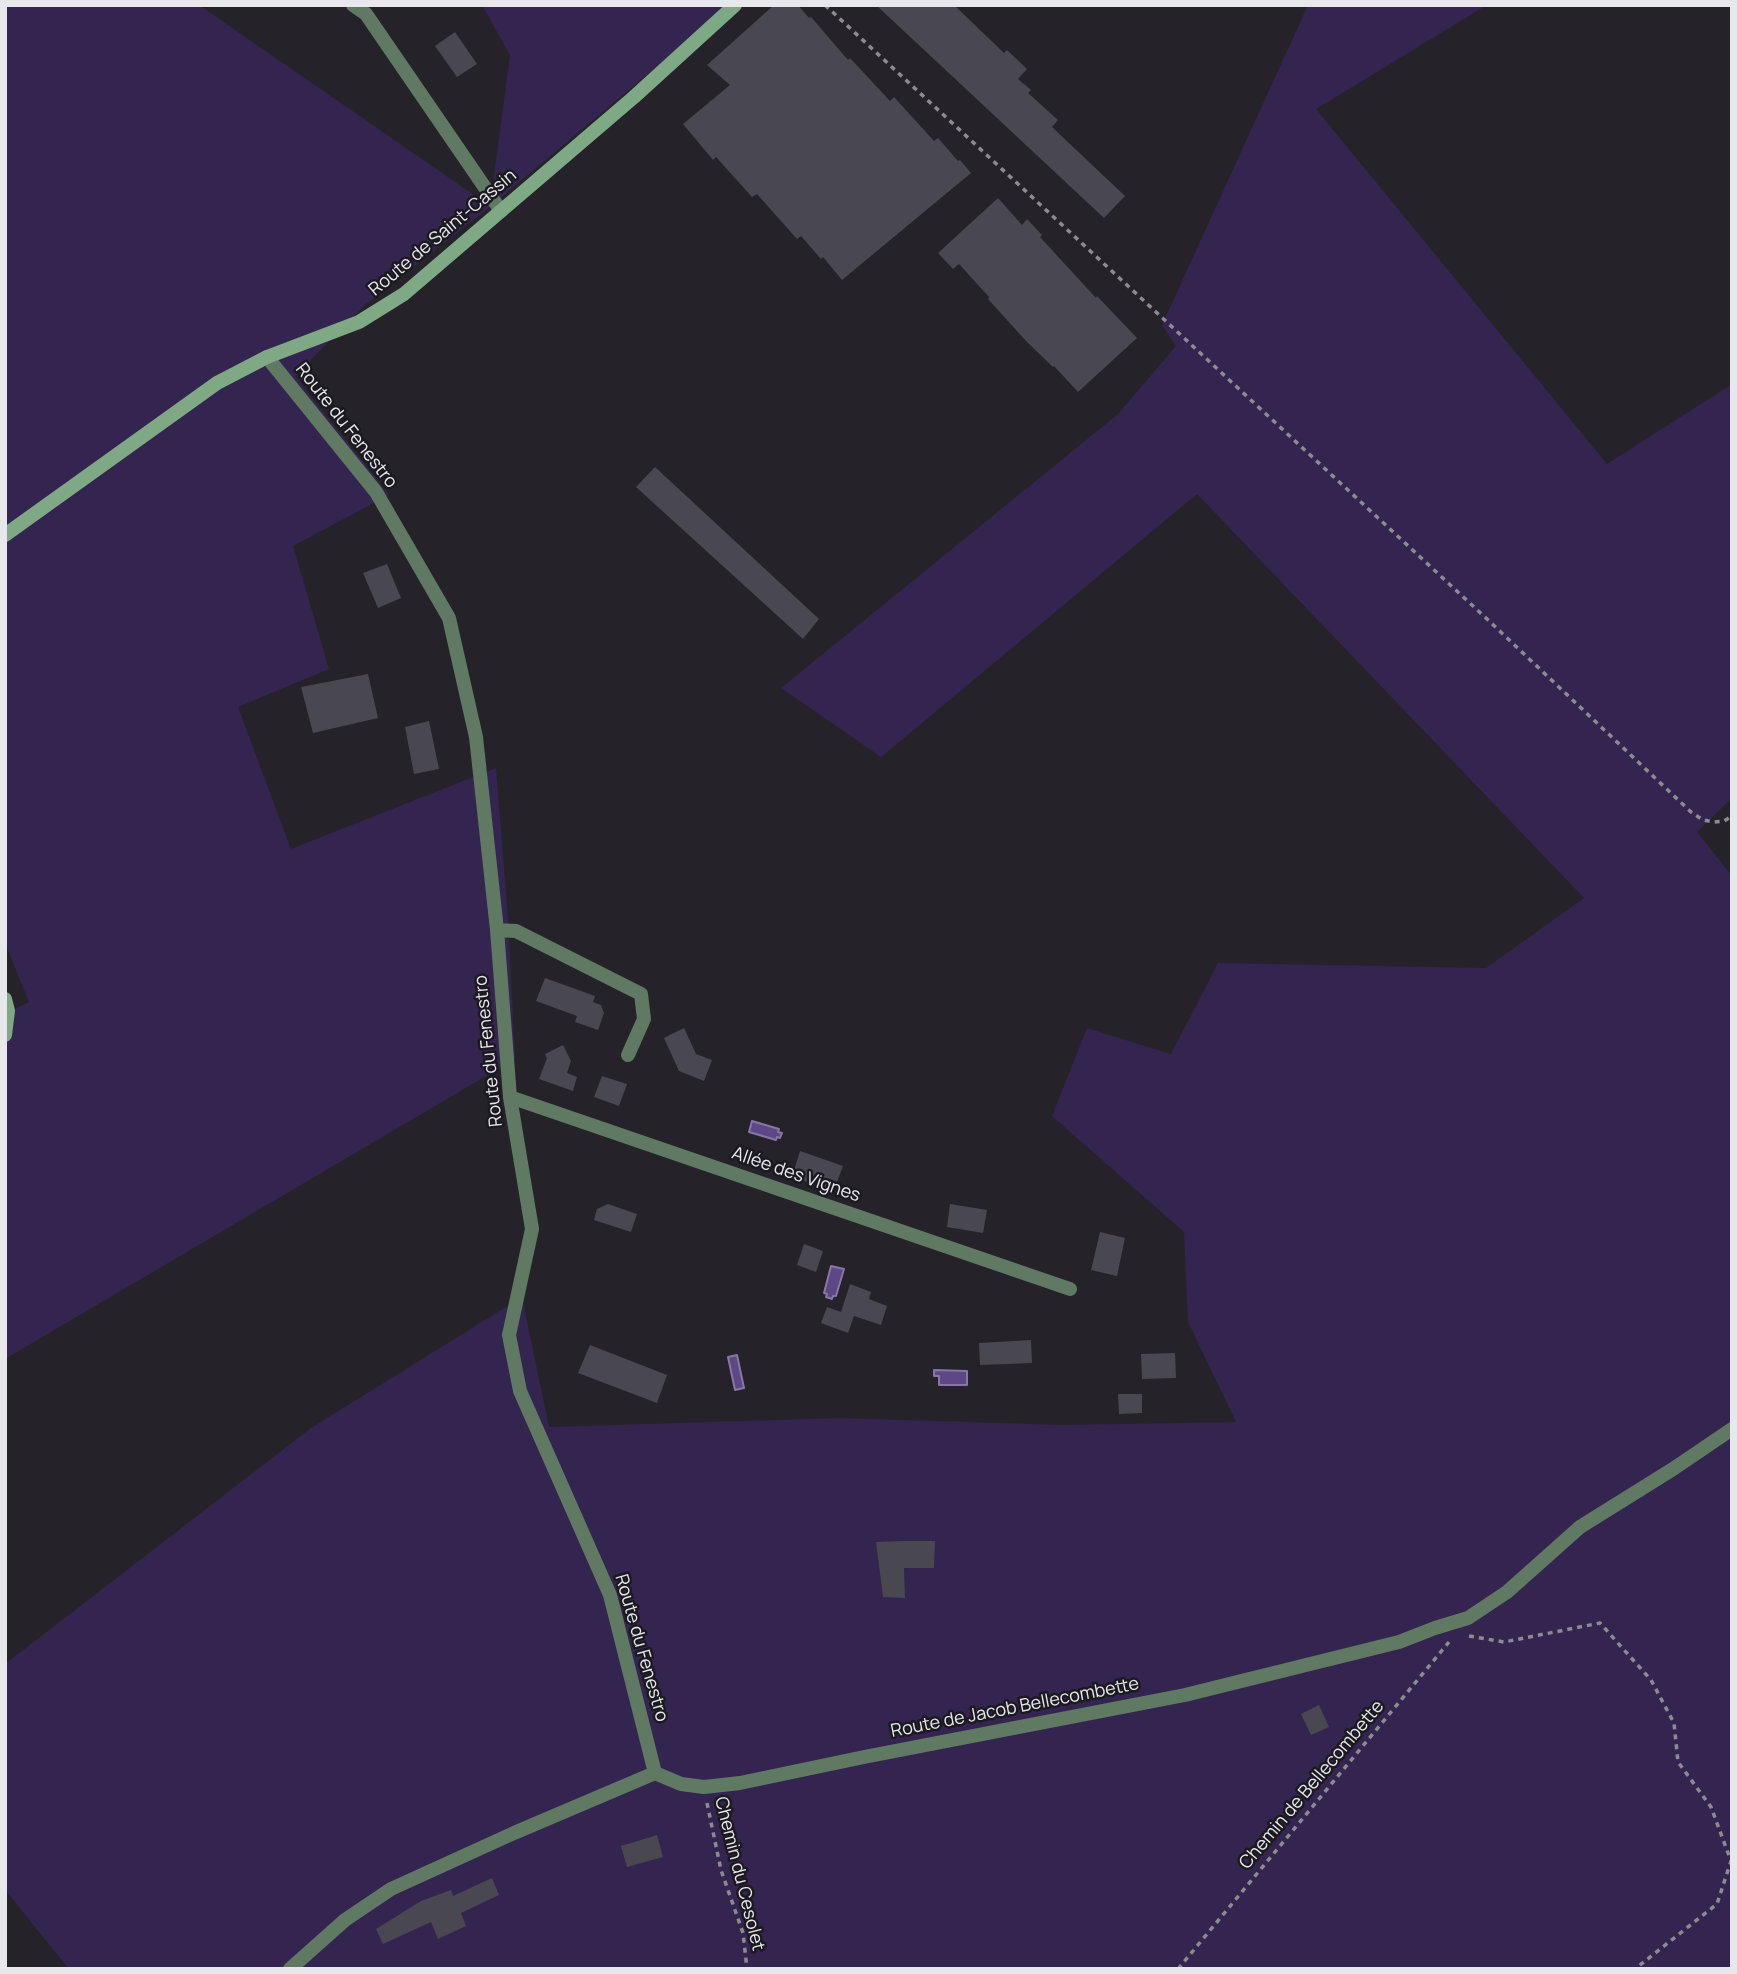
<!DOCTYPE html>
<meta charset="utf-8">
<style>
body{margin:0}
#map{position:relative;width:1737px;height:1974px;overflow:hidden;background:#252329;font-family:Manrope,sans-serif}
canvas{display:block}
.frame{position:absolute;inset:0;border:7px solid #e8e7ec;pointer-events:none}
</style>
<div id="map">
<canvas width="1737" height="1974"></canvas>
<div class="frame"></div>
</div>
<script>
const ctx = document.querySelector('canvas').getContext('2d');
ctx.lineJoin = 'round';
function paint(path, color) {
  ctx.fillStyle = color;
  ctx.fill(path, 'evenodd');
}
function poly(rows) {
  const path = new Path2D();
  for (const r of rows) {
    path.moveTo(r[0], r[1]);
    for (let i = 2; i < r.length; i += 2) path.lineTo(r[i], r[i + 1]);
  }
  return path;
}
function strokePath(path, color, width, dash) {
  ctx.strokeStyle = color;
  ctx.lineWidth = width;
  ctx.lineCap = dash ? 'butt' : 'round';
  ctx.setLineDash(dash || []);
  ctx.stroke(path);
}
function write(font, color, halo, rows, align = 'center') {
  ctx.font = font + ' Manrope,sans-serif';
  ctx.lineWidth = 5;
  ctx.setLineDash([]);
  ctx.textBaseline = 'middle';
  ctx.strokeStyle = halo;
  ctx.fillStyle = color;
  for (const [text, x, y, turn = 0] of rows) {
    ctx.save();
    ctx.translate(x, y);
    ctx.rotate((+turn || 0) * Math.PI / 180);
    ctx.textAlign = isNaN(turn) ? turn : align;
    if (halo) ctx.strokeText(text, 0, 0);
    ctx.fillText(text, 0, 0);
    ctx.restore();
  }
}
const green = poly([
 [5,5,199,5,490,206,510,55,482,5,730,5,491,206,366,304,295,376,389,495,293,546,329,669,238,707,291,849,496,768,508,918,515,1059,5,1359,5,1014,29,1002,5,943],
 [1308,5,1487,5,1316,109,1607,464,1732,384,1732,798,1697,832,1732,876,1732,1969,69,1969,5,1890,5,1664,311,1428,522,1297,549,1427,840,1418,1063,1425,1236,1422,1188,1322,1184,1232,1052,1116,1087,1028,1171,1054,1218,963,1486,968,1584,898,1197,494,881,757,781,688,1118,414,1176,346,1162,325]
]);
const water = poly([
 [752,1121,779,1129,778,1132,782,1133,780,1138,777,1137,776,1140,749,1132,752,1121],
 [831,1266,844,1269,836,1296,833,1296,832,1299,826,1297,827,1294,824,1293,831,1266],
 [737,1355,744,1388,735,1390,728,1357,737,1355],
 [934,1370,967,1371,967,1385,939,1385,939,1376,934,1376,934,1370]
]);
const building = poly([
 [774,5,798,5,809,18,811,17,848,60,850,58,890,101,894,97,934,141,938,138,958,161,960,160,971,173,842,280,823,257,821,259,801,236,797,239,757,194,752,197,716,157,713,160,683,124,730,85,707,65],
 [876,5,954,5,1004,53,1007,50,1027,69,1018,79,1031,90,1028,93,1058,120,1052,127,1125,196,1104,218],
 [455,32,477,64,457,77,435,46],
 [998,198,1022,225,1027,219,1042,235,1040,237,1096,298,1097,296,1137,338,1078,392,1054,366,1053,367,1026,341,988,299,989,297,959,264,953,269,938,253],
 [655,467,819,619,803,639,636,487],
 [387,564,401,598,378,608,363,573],
 [368,674,378,718,313,733,301,687],
 [429,721,439,769,414,774,405,727],
 [545,978,595,996,593,1002,601,1005,604,1013,598,1030,575,1022,577,1016,536,1001],
 [684,1028,696,1054,712,1060,704,1081,679,1071,664,1038],
 [563,1045,571,1061,567,1073,577,1077,573,1091,539,1079,547,1058,545,1054],
 [602,1076,627,1084,619,1106,594,1097],
 [800,1151,843,1166,834,1190,792,1177],
 [608,1204,637,1214,631,1232,594,1220,597,1209],
 [950,1204,987,1210,983,1233,947,1227],
 [1100,1232,1125,1238,1117,1276,1091,1270],
 [804,1244,823,1251,816,1272,797,1265],
 [850,1284,871,1292,869,1299,887,1306,881,1325,854,1316,848,1333,821,1323,827,1307,841,1312],
 [1031,1340,1032,1363,980,1365,979,1343],
 [590,1345,667,1375,657,1403,578,1373],
 [1175,1353,1176,1378,1142,1379,1141,1354],
 [1118,1394,1142,1394,1142,1413,1119,1414],
 [904,1541,935,1541,934,1568,904,1568,905,1598,883,1597,876,1542],
 [1319,1705,1329,1727,1311,1735,1301,1714],
 [657,1835,663,1857,627,1867,621,1846],
 [492,1878,499,1895,461,1913,466,1926,438,1939,431,1922,383,1944,376,1929,421,1901,451,1890,453,1896]
]);
const path = poly([
 [825,5,1487,619,1691,812,1703,820,1714,822,1724,821,1732,816],
 [1469,1636,1504,1642,1600,1623,1651,1680,1674,1723,1678,1762,1711,1807,1731,1861,1717,1904,1635,1969],
 [707,1803,721,1870,743,1933,747,1969],
 [1178,1969,1449,1642]
]);
const street = poly([
 [353,5,366,14,501,211],
 [267,357,376,492,449,618,476,737,497,930,510,1097,532,1229,509,1335,520,1391,610,1595,655,1773],
 [497,930,516,931,641,994,644,1019,628,1055],
 [510,1097,1070,1289],
 [290,1969,345,1920,391,1889,514,1833,655,1773,681,1784,704,1787,740,1783,864,1757,1185,1695,1399,1642,1435,1628,1468,1618,1507,1592,1580,1527,1673,1469,1732,1429]
]);
const secondary = poly([
 [5,535,217,383,267,357,359,322,404,294,634,97,735,5],
 [5,999,8,1011,5,1035]
]);
const streetNames = [
 ["Route de Saint-Cassin",443,233,-40],
 ["Route du Fenestro",346,426,52],
 ["Route du Fenestro",489,1051,-96],
 ["Allée des Vignes",796,1175,19],
 ["Route du Fenestro",641,1648,74],
 ["Route de Jacob Bellecombette",1015,1708,-11],
 ["Chemin de Bellecombette",1312,1785,-50],
 ["Chemin du Cesolet",739,1874,76]
];
paint(green, '#342450');
paint(water, '#5d4787');
strokePath(water, '#8777a5', 2);
paint(building, '#49474f');
strokePath(path, '#8c8b90', 3.5, [5, 5]);
strokePath(street, '#5f7962', 14);
strokePath(secondary, '#7fa984', 14);
write('18px', '#e8e7ec', '#1b1a20', streetNames);
</script>
